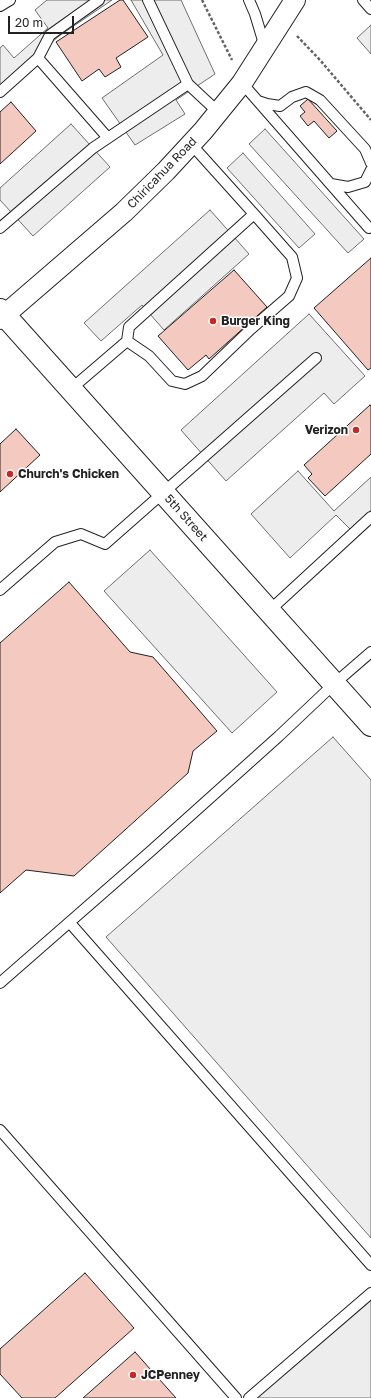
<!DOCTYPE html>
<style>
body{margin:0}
#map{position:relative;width:371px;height:1398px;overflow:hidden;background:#fff;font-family:"Golos Text",sans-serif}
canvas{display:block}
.scale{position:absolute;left:8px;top:16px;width:66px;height:18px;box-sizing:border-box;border:2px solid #222;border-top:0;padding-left:5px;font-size:12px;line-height:14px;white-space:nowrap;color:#222;-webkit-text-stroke:3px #fff;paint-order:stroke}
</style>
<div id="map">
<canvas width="371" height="1398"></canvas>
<div class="scale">20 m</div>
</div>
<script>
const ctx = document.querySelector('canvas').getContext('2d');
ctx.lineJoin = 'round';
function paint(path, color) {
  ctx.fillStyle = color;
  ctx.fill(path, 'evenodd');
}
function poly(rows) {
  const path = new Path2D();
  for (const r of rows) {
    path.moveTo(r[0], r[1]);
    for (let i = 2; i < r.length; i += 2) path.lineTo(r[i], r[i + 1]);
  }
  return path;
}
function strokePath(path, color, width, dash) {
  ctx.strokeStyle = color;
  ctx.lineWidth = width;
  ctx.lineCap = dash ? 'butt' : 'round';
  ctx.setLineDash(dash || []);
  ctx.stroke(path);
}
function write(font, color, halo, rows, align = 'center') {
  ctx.font = font + ' "Golos Text",sans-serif';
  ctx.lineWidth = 3;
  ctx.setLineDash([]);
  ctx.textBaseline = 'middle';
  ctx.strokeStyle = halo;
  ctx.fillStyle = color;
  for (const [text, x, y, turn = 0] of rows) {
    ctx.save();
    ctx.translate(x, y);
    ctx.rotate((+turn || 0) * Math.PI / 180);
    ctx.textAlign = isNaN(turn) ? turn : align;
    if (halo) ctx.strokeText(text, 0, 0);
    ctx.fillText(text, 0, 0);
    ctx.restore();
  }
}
const parking = poly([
 [47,0,112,0,59,36,0,87,0,48,3,45,14,58,48,28,35,10,47,0],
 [131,0,181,0,215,74,176,100,185,114,135,145,102,98,163,55,131,0],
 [371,25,371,54,357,38,371,25],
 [71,124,110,167,33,236,0,200,0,188,71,124],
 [265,129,364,239,348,253,249,144,265,129],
 [243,153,315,234,299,248,227,168,243,153],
 [210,210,249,254,164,330,142,305,101,341,84,323,210,210],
 [309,314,365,376,334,404,324,393,226,481,181,430,309,314],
 [298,471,334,511,371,477,371,510,350,529,336,515,290,558,251,514,298,471],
 [150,550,277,692,232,733,104,591,150,550],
 [333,737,371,780,371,1238,106,937,333,737],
 [371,1293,371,1398,249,1398,371,1293]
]);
const building = poly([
 [120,0,123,0,148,37,116,58,121,67,105,77,99,69,82,81,56,42,120,0],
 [308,99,337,131,329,138,314,121,308,126,300,116,305,112,300,106,308,99],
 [11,102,36,131,0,164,0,112,11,102],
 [371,258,371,368,368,370,314,308,371,258],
 [234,270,267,307,209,359,206,355,188,370,158,336,234,270],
 [370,405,371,406,371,454,325,496,308,478,312,474,304,465,370,405],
 [16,429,40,455,0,492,0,444,16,429],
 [69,582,130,652,153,657,217,731,193,751,188,773,74,876,26,870,0,893,0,643,69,582],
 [85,1273,134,1328,55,1398,22,1398,0,1374,0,1349,85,1273],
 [135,1352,176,1398,83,1398,135,1352]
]);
const path = poly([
 [202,0,232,60],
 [297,36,320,60,371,120]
]);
const lane = poly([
 [148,0,188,84],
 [249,0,255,14,265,47],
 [363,0,371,9],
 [0,6,10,0],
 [38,58,108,138],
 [242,83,369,228],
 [0,92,38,58,50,35,99,0],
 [258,101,267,104,280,106,292,97,306,92,320,100,365,149,371,163],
 [331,184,348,187,365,182,371,170],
 [0,228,93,148,188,84,218,112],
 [127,341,149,356,172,381,185,384,202,376,251,329,289,296,297,278,292,257,254,214],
 [71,389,127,341,129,327,254,214,191,144],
 [0,590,55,542,81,534,105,544,316,358],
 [269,611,371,517],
 [70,923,371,1265],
 [0,983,152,850,279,736,334,684,371,652],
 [0,1130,236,1398],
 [249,1398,371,1293]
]);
const street = poly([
 [0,319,124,212,166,171,203,131,242,83,295,0]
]);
const secondary = poly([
 [0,310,371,725]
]);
const markers = [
 [213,321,4,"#c62828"],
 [356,430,4,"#c62828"],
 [10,474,4,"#c62828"],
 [133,1375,4,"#c62828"]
];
const streetNames = [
 ["Chiricahua Road",162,173,-46],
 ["5th Street",186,518,48]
];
const poiNames = [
 ["Burger King",221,321],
 ["Verizon",348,430,"right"],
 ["Church's Chicken",18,474],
 ["JCPenney",141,1375]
];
paint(parking, '#ededed');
strokePath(parking, '#6f6f6f', 1);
paint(building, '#f3c9c0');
strokePath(building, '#222', 1);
strokePath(lane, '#222', 12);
strokePath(street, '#222', 22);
strokePath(secondary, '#222', 24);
strokePath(path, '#646464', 2.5, [3, 2]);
strokePath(lane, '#fff', 10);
strokePath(street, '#fff', 20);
strokePath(secondary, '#fff', 22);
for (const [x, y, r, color] of markers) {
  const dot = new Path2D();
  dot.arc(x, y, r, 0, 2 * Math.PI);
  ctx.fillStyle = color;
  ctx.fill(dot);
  strokePath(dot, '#fff', 1.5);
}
write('12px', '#222', '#fff', streetNames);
write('bold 12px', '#222', '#fff', poiNames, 'left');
</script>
